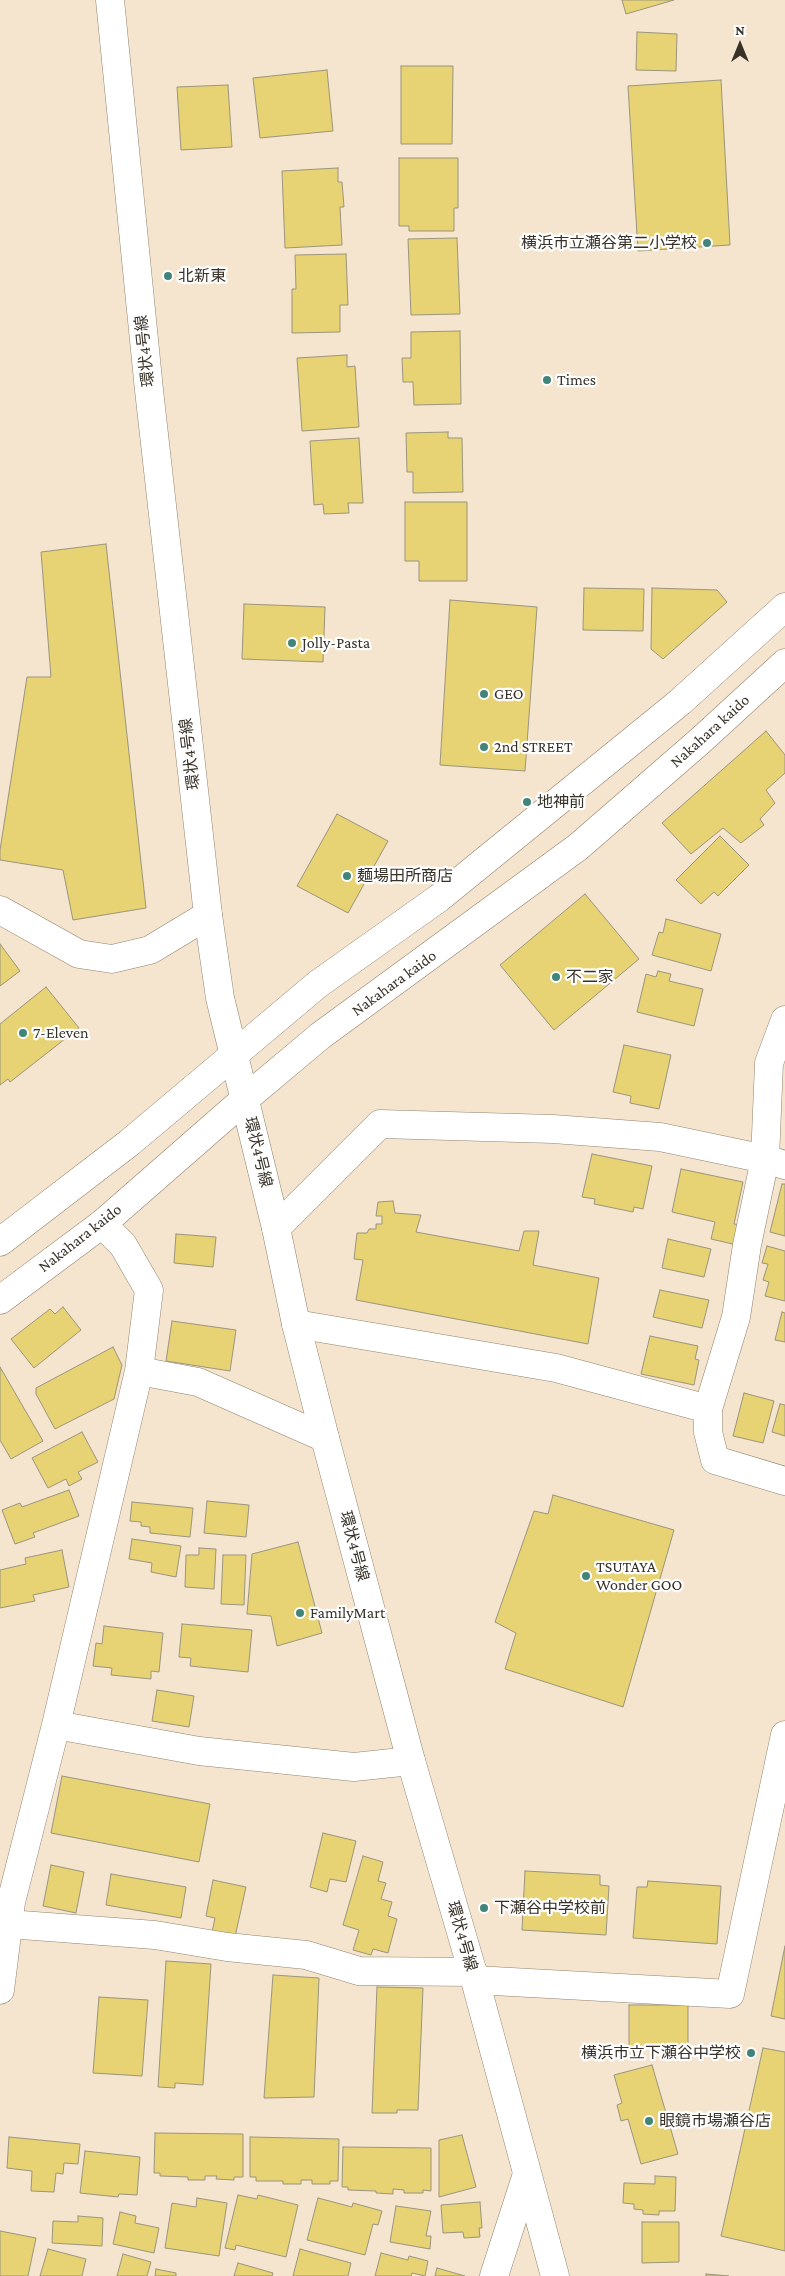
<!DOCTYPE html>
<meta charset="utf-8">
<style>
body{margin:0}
#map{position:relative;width:785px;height:2276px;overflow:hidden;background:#f5e4ce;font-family:"Crimson Pro",serif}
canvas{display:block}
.north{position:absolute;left:715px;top:20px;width:50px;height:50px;-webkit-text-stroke:4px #fff;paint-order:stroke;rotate:0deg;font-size:14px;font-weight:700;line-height:20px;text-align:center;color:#373128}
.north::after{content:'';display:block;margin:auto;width:18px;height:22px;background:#373128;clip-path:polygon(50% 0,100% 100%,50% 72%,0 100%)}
</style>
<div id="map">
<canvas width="785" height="2276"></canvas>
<div class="north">N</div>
</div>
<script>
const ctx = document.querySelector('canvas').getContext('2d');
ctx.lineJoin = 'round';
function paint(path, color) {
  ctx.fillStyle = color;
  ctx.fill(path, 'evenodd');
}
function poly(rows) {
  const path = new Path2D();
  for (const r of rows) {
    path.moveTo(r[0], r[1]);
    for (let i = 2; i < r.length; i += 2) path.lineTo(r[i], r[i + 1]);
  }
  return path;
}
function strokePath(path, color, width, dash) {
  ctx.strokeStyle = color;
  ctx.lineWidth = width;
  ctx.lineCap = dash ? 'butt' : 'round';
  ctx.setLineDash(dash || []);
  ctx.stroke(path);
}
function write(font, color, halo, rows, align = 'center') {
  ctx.font = font + ' "Crimson Pro","Noto Sans JP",serif';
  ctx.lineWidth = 4.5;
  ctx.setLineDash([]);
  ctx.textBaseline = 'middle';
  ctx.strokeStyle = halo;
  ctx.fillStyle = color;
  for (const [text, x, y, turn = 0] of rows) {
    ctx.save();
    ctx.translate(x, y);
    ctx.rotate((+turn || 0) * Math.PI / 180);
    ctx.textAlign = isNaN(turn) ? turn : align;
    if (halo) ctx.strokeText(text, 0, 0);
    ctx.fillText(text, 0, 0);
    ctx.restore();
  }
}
const building = poly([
 [622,0,674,0,626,14,622,0],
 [637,32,677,34,676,71,636,70,637,32],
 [401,66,453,66,452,144,401,144,401,66],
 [327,70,333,131,260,138,253,78,327,70],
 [721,80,730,245,638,251,628,86,721,80],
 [228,85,232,147,181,150,177,87,228,85],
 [399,158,458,158,458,208,454,208,454,231,409,231,409,226,399,226,399,158],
 [338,168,338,182,342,182,344,207,340,207,342,245,285,248,282,171,338,168],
 [457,238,460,314,411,315,408,239,457,238],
 [346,254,348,305,340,305,340,332,292,333,292,289,296,289,295,255,346,254],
 [460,331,461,404,414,405,413,382,403,382,402,358,411,358,411,332,460,331],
 [347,355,347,367,355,366,359,427,302,431,297,358,347,355],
 [448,432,448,438,462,438,463,492,413,493,413,472,407,472,406,433,448,432],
 [359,438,363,503,348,503,349,513,324,514,323,504,314,505,310,441,359,438],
 [405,502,467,502,467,581,419,581,419,561,405,561,405,502],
 [106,544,146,908,73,920,63,870,0,860,0,850,27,677,51,677,41,552,106,544],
 [584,588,644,589,643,631,583,630,584,588],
 [652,588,717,590,727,602,663,659,651,649,652,588],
 [450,600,537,607,525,771,440,765,450,600],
 [244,604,325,607,323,662,242,659,244,604],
 [766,731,785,755,785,773,766,790,775,803,760,819,764,825,741,843,723,828,691,854,662,823,766,731],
 [337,814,388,841,348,913,297,886,337,814],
 [720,836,749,865,718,896,714,892,701,904,676,880,720,836],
 [585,894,639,959,554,1030,500,965,585,894],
 [666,919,721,934,711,971,652,955,659,932,663,933,666,919],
 [0,944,20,971,0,986,0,944],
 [658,971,671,974,669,981,703,989,694,1026,637,1012,646,974,656,977,658,971],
 [46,987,79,1028,10,1082,8,1079,0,1085,0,1024,46,987],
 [624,1045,671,1055,659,1109,630,1103,631,1096,613,1092,624,1045],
 [592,1154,652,1166,643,1209,634,1207,633,1212,594,1204,595,1199,582,1197,592,1154],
 [681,1169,743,1182,734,1224,742,1225,737,1245,711,1239,715,1222,672,1212,681,1169],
 [782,1184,785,1184,785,1236,770,1232,782,1184],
 [393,1201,395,1213,421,1215,416,1232,519,1251,524,1231,539,1231,533,1265,599,1278,588,1344,356,1300,363,1260,354,1259,357,1233,367,1233,369,1229,376,1229,376,1224,382,1224,382,1216,376,1216,378,1202,393,1201],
 [176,1234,216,1237,213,1267,174,1263,176,1234],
 [668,1239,711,1249,704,1277,662,1268,668,1239],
 [767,1246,785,1251,785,1301,765,1296,769,1282,763,1280,768,1264,762,1263,767,1246],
 [660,1290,709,1300,702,1328,653,1317,660,1290],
 [63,1307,81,1330,34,1368,11,1339,50,1309,55,1314,63,1307],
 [782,1312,785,1313,785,1342,775,1340,782,1312],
 [172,1321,236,1330,230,1371,166,1361,172,1321],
 [650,1336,698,1346,695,1359,699,1360,694,1385,641,1374,650,1336],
 [113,1347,122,1365,114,1399,55,1429,36,1394,36,1388,113,1347],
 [0,1367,43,1441,11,1459,0,1440,0,1367],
 [744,1393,774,1401,763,1443,733,1436,744,1393],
 [780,1404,785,1405,785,1436,772,1432,780,1404],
 [82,1432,98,1462,78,1472,82,1479,69,1486,66,1479,48,1488,32,1458,82,1432],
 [69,1490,79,1516,33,1533,35,1537,15,1544,2,1510,20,1503,22,1507,69,1490],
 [553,1495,674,1530,623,1707,505,1669,516,1633,495,1622,534,1511,548,1514,553,1495],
 [207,1501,249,1505,246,1537,204,1533,207,1501],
 [132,1502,193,1508,190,1537,150,1533,150,1527,141,1526,141,1522,130,1521,132,1502],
 [132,1539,181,1546,176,1577,151,1572,152,1563,129,1559,132,1539],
 [298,1542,322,1633,277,1646,271,1616,247,1614,252,1554,298,1542],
 [199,1548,216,1549,214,1589,185,1587,186,1555,199,1555,199,1548],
 [62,1550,69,1587,33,1595,35,1601,0,1608,0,1570,26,1564,25,1558,62,1550],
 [223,1555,246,1555,244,1605,221,1604,223,1555],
 [182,1624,252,1630,248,1672,190,1666,191,1658,179,1657,182,1624],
 [104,1626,163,1633,159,1672,151,1671,151,1679,111,1675,112,1668,93,1666,96,1643,102,1644,104,1626],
 [157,1690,194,1696,189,1727,152,1721,157,1690],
 [62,1776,210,1804,199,1862,51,1833,62,1776],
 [323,1833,356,1841,346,1882,330,1879,327,1892,310,1887,323,1833],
 [363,1856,383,1862,378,1881,386,1883,381,1899,392,1902,388,1916,397,1919,388,1953,373,1949,371,1955,353,1950,359,1930,343,1925,363,1856],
 [51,1865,84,1872,76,1913,43,1906,51,1865],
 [525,1871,600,1875,600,1885,609,1886,606,1935,522,1930,525,1871],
 [111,1874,186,1887,181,1918,106,1905,111,1874],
 [213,1880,246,1887,235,1937,212,1932,215,1918,206,1916,213,1880],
 [648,1881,721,1886,717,1944,633,1938,637,1887,647,1887,648,1881],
 [785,1946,785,2019,771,2016,785,1946],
 [166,1961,211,1964,203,2085,175,2083,175,2088,158,2087,166,1961],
 [273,1975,319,1978,314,2097,264,2098,273,1975],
 [377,1987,423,1988,418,2110,397,2110,397,2113,372,2113,377,1987],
 [99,1997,148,2000,142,2076,93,2073,99,1997],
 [629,2005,688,2005,688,2048,629,2048,629,2005],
 [763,2048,785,2052,785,2251,721,2236,763,2048],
 [652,2065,678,2154,641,2164,628,2119,621,2121,617,2105,622,2103,614,2075,652,2065],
 [155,2133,243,2134,243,2177,234,2177,234,2180,216,2179,217,2176,205,2176,205,2180,188,2180,188,2177,160,2176,160,2173,154,2173,155,2133],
 [462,2135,476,2187,439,2197,439,2140,462,2135],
 [9,2137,80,2144,78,2164,64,2163,63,2174,56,2173,54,2192,31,2191,32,2171,7,2168,9,2137],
 [250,2137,339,2139,338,2181,330,2181,330,2184,312,2184,312,2180,301,2180,301,2184,283,2184,283,2181,256,2181,256,2177,250,2177,250,2137],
 [343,2147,431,2148,431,2191,423,2190,423,2193,404,2193,404,2190,393,2189,393,2194,376,2193,376,2191,348,2190,348,2187,342,2187,343,2147],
 [85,2151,140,2157,137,2195,119,2194,118,2197,80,2193,85,2151],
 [655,2176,676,2177,675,2211,659,2211,659,2215,643,2214,643,2210,634,2209,634,2204,623,2203,624,2183,655,2184,655,2176],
 [238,2195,257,2199,258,2195,298,2205,286,2257,236,2245,235,2250,225,2248,238,2195],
 [197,2198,227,2203,219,2256,165,2248,172,2203,196,2207,197,2198],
 [318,2198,352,2207,353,2203,382,2211,378,2225,373,2224,365,2255,307,2240,318,2198],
 [480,2202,482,2228,479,2228,480,2237,464,2238,463,2232,443,2233,441,2205,480,2202],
 [396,2206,431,2211,426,2236,431,2236,430,2249,390,2242,396,2206],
 [120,2212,136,2216,135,2223,159,2228,154,2253,113,2244,120,2212],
 [78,2216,103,2218,102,2246,52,2243,53,2221,78,2222,78,2216],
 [642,2222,679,2222,679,2262,642,2263,642,2222],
 [0,2231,36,2238,28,2276,0,2276,0,2231],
 [48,2249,86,2259,82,2276,40,2276,48,2249],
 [300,2249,351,2263,348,2276,293,2276,300,2249],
 [381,2253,408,2260,409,2256,428,2261,425,2276,412,2273,411,2276,375,2276,381,2253],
 [123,2254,151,2262,147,2276,117,2276,123,2254],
 [238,2263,273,2273,272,2276,234,2276,238,2263],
 [437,2268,465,2276,435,2276,437,2268],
 [156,2269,176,2273,176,2276,155,2276,156,2269],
 [706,2274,729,2276,706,2276,706,2274]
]);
const minor = poly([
 [0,910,79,954,112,959,150,950,208,915],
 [276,1228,380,1124,553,1129,660,1137,765,1159,785,1165],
 [296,1324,556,1368,708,1409,708,1432,715,1460,785,1481],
 [139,1371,198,1382,325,1438],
 [708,1409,736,1317,747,1245,765,1159,769,1063,785,1020],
 [56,1725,199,1751,354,1767,411,1761],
 [8,1924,155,1935,227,1947,306,1955,359,1971,473,1972],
 [475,1980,730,1994,785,1735],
 [0,1990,11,1902,56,1725,139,1371,149,1290,123,1245,102,1224],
 [494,2276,527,2174]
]);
const major = poly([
 [110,0,149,390,208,915,220,998,276,1228,296,1324,325,1438,411,1761,475,1980,555,2276],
 [0,1242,129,1143,318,984,439,898,680,702,785,607],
 [0,1300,102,1224,245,1099,320,1036,578,847,700,741,785,663]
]);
const markers = [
 [707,243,5,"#40847a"],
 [168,276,5,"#40847a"],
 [547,380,5,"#40847a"],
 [292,643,5,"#40847a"],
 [484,694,5,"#40847a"],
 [484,747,5,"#40847a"],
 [527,802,5,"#40847a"],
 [347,876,5,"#40847a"],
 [556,977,5,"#40847a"],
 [23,1033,5,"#40847a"],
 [586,1576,5,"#40847a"],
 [300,1613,5,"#40847a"],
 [484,1908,5,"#40847a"],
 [751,2053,5,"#40847a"],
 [649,2121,5,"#40847a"]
];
const poiNames = [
 ["横浜市立瀬谷第二小学校",697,243,"right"],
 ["北新東",178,276],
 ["Times",557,380],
 ["Jolly-Pasta",302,643],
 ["GEO",494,694],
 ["2nd STREET",494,747],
 ["地神前",537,802],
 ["麺場田所商店",357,876],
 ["不二家",566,977],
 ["7-Eleven",33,1033],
 ["TSUTAYA",596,1567],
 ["Wonder GOO",596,1585],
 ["FamilyMart",310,1613],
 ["下瀬谷中学校前",494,1908],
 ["横浜市立下瀬谷中学校",741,2053,"right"],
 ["眼鏡市場瀬谷店",659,2121]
];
const streetNames = [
 ["環状4号線",145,351,-96],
 ["Nakahara kaido",710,731,-42],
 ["環状4号線",190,754,-97],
 ["Nakahara kaido",394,983,-36],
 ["環状4号線",258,1152,76],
 ["Nakahara kaido",80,1238,-38],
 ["環状4号線",354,1546,75],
 ["環状4号線",462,1936,74]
];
paint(building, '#e7d274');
strokePath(building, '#9a957d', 1);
strokePath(minor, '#92836e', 29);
strokePath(major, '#92836e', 29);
strokePath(minor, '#fff', 28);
strokePath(major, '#fff', 28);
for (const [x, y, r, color] of markers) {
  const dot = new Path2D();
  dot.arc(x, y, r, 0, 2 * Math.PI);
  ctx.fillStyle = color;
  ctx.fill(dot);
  strokePath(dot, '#fff', 2);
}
write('16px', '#373128', '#fff', poiNames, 'left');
write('16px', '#373128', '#fff', streetNames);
</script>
